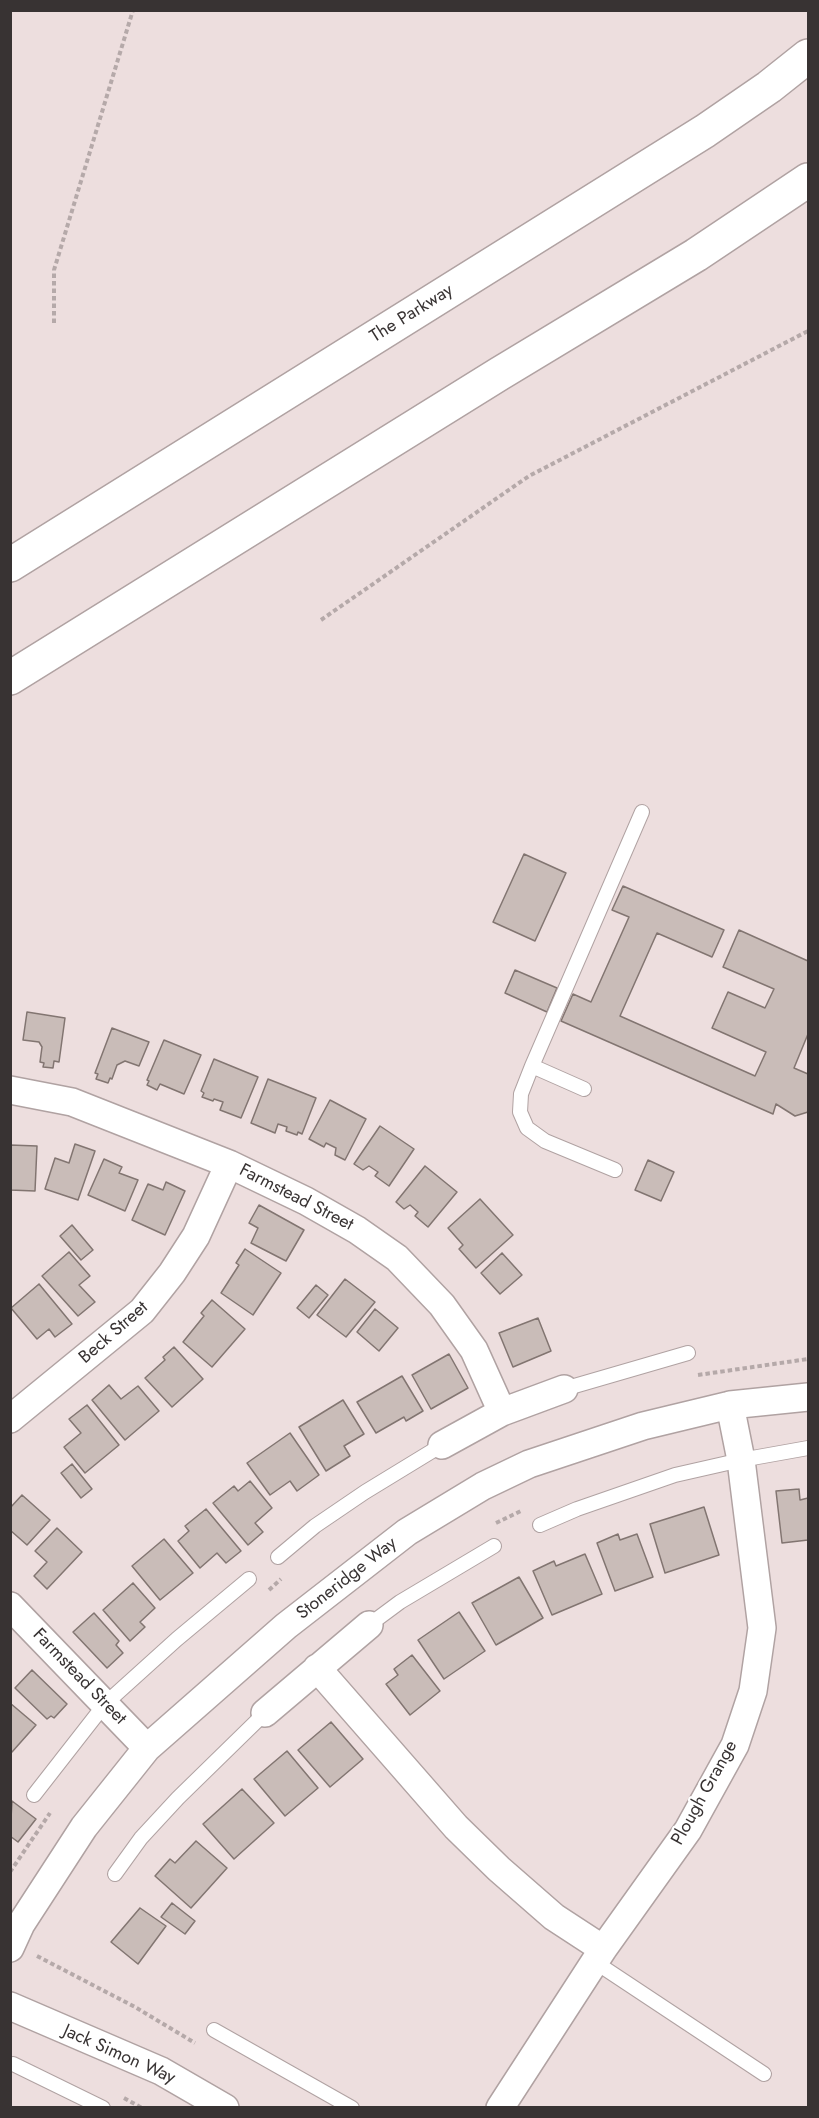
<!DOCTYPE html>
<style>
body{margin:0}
#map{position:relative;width:819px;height:2118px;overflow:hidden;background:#eddede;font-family:Jost,sans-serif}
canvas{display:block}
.frame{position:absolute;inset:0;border:12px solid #383333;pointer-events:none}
</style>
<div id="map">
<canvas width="819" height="2118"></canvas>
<div class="frame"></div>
</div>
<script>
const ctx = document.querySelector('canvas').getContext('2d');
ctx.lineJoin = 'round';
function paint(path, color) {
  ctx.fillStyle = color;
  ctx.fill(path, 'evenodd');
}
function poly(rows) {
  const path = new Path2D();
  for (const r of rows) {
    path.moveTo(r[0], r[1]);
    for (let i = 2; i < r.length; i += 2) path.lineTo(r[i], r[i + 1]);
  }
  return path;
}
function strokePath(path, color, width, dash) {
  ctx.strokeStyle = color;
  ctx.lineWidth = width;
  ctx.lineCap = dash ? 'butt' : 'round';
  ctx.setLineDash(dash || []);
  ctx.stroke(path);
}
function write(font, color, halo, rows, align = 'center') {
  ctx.font = font + ' Jost,sans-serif';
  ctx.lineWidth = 4.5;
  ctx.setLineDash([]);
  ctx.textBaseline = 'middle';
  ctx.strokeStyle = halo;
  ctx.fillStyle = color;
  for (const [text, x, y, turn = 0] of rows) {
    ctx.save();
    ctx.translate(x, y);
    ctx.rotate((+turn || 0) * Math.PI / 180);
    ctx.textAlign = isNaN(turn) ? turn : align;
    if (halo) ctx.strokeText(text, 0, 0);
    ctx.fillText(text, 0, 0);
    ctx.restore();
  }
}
const building = poly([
 [524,854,566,873,535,941,493,922,524,854],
 [623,886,724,930,712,957,657,933,620,1016,755,1076,766,1052,712,1028,728,992,765,1008,774,989,723,967,739,930,808,961,808,1034,794,1068,808,1074,808,1112,795,1116,776,1104,773,1114,561,1021,573,994,591,1002,629,917,612,910,623,886],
 [515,970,557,988,547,1012,505,993,515,970],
 [27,1012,65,1018,59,1062,54,1061,53,1068,43,1067,44,1063,40,1062,42,1047,39,1042,23,1040,27,1012],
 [112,1028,149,1042,139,1066,125,1061,117,1065,112,1079,110,1078,108,1083,96,1079,98,1074,95,1073,112,1028],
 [164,1040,201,1055,184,1094,160,1084,157,1090,147,1085,149,1081,147,1080,164,1040],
 [214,1059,258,1077,241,1118,220,1110,223,1102,214,1099,213,1101,202,1097,204,1093,201,1091,214,1059],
 [268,1079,316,1098,302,1134,298,1132,297,1135,286,1131,287,1127,278,1124,275,1133,251,1123,268,1079],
 [330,1100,366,1119,345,1160,335,1155,336,1148,326,1143,324,1147,309,1139,330,1100],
 [380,1126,414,1149,389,1186,375,1176,378,1172,369,1166,363,1170,354,1164,380,1126],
 [75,1144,95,1151,78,1200,45,1189,55,1158,69,1163,75,1144],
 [10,1145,37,1146,35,1191,10,1190,10,1145],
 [104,1159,122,1167,119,1173,138,1180,125,1211,88,1195,104,1159],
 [648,1160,674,1172,661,1201,635,1190,648,1160],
 [425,1166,457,1192,428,1227,415,1216,418,1212,410,1205,404,1209,396,1202,425,1166],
 [166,1182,185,1191,165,1235,132,1220,148,1184,163,1190,166,1182],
 [480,1199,513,1235,476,1268,459,1249,463,1245,448,1228,480,1199],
 [259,1205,304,1230,286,1261,251,1243,258,1228,249,1223,259,1205],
 [72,1225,93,1250,81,1260,60,1236,72,1225],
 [245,1249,281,1273,253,1315,221,1293,239,1265,236,1263,245,1249],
 [69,1252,90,1276,79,1285,95,1302,78,1316,42,1276,69,1252],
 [502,1253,522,1275,500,1294,481,1273,502,1253],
 [345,1279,375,1302,346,1337,317,1315,345,1279],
 [39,1284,72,1324,55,1337,49,1329,37,1339,11,1308,39,1284],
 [316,1285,328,1295,309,1318,297,1308,316,1285],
 [212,1300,245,1329,212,1367,183,1342,204,1316,201,1313,212,1300],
 [375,1309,398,1328,379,1351,357,1332,375,1309],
 [538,1318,551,1351,513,1367,499,1333,538,1318],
 [174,1347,203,1379,172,1407,145,1378,165,1360,163,1357,174,1347],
 [449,1354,468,1388,431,1409,412,1375,449,1354],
 [402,1376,423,1411,406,1421,404,1417,376,1433,357,1402,402,1376],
 [109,1385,121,1399,138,1386,159,1411,125,1440,92,1400,109,1385],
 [343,1400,364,1434,344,1446,350,1456,326,1471,299,1427,343,1400],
 [87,1405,119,1445,85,1473,64,1447,81,1433,69,1419,87,1405],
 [290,1433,319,1475,297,1491,290,1481,270,1495,247,1463,290,1433],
 [72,1464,92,1489,81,1498,61,1473,72,1464],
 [250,1481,272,1508,255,1523,263,1532,248,1545,213,1503,234,1486,238,1491,250,1481],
 [799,1489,800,1500,808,1498,808,1540,782,1543,776,1491,799,1489],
 [22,1495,50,1520,27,1545,10,1530,10,1508,22,1495],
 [704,1507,719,1555,665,1573,650,1524,704,1507],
 [206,1509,241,1551,226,1563,217,1553,200,1568,178,1541,189,1531,185,1526,206,1509],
 [57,1528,82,1552,47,1589,34,1576,47,1562,35,1551,57,1528],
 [618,1534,620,1540,637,1534,653,1577,615,1591,597,1543,618,1534],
 [164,1539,193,1573,160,1600,132,1566,164,1539],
 [585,1554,602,1594,552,1615,533,1571,554,1561,556,1566,585,1554],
 [519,1577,543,1618,496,1645,472,1603,519,1577],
 [133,1583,155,1608,140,1622,145,1627,130,1641,103,1610,133,1583],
 [459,1612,485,1651,444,1679,418,1640,459,1612],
 [94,1613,119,1641,116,1645,123,1653,107,1668,73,1632,94,1613],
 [412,1655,440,1691,410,1715,386,1684,398,1675,394,1669,412,1655],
 [32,1670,67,1704,54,1718,51,1716,47,1719,15,1688,32,1670],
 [10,1703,36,1725,12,1752,10,1751,10,1703],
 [331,1722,363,1759,330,1787,298,1750,331,1722],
 [287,1751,318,1788,285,1816,254,1779,287,1751],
 [242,1789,274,1823,234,1859,203,1824,242,1789],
 [12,1801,36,1819,18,1842,10,1836,12,1801],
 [196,1841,227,1868,191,1908,155,1876,170,1859,175,1863,196,1841],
 [172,1903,195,1921,185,1934,161,1917,172,1903],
 [140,1908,166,1926,138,1964,111,1942,140,1908]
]);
const path = poly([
 [54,323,54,270,133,10],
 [321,620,529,476,808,331],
 [698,1375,808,1359],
 [496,1523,521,1511],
 [269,1590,281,1579],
 [10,1872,50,1813],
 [37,1956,135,2007,195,2043],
 [124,2098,142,2108]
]);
const service = poly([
 [532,1066,584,1089],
 [615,1170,545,1141,527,1128,520,1112,521,1094,532,1066,642,812],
 [564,1389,688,1353],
 [540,1525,577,1509,675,1475,741,1460,808,1448],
 [278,1557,315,1526,365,1492,442,1445],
 [369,1625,400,1602,494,1546],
 [34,1795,105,1704,177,1639,249,1579],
 [115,1874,141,1838,178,1798,265,1713],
 [595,1962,764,2074],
 [214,2030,352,2108],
 [13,2064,103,2108]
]);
const minor = poly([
 [10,1090,72,1102,229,1164,306,1201,357,1230,397,1258,442,1305,474,1350,502,1412],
 [10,1419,142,1311,172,1273,196,1236,229,1164],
 [442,1445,502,1412,564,1389],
 [10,1606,147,1748],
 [317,1668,456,1827,499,1869,554,1917,603,1949],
 [265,1713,369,1625],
 [10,1948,21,1924,84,1827,147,1748,286,1626,407,1532,483,1486,529,1464,643,1426,730,1405,808,1397],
 [10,2006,161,2071,225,2108],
 [500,2108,603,1949,688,1830,735,1745,753,1691,762,1628,741,1460,730,1405]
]);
const trunk = poly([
 [10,565,705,131,769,87,808,56],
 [10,678,499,374,696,255,808,180]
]);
const streetNames = [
 ["The Parkway",412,314,-32],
 ["Farmstead Street",296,1198,27],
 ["Beck Street",114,1333,-41],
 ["Stoneridge Way",347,1579,-38],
 ["Farmstead Street",79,1677,46],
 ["Plough Grange",705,1793,-61],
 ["Jack Simon Way",119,2055,24]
];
paint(building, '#c9bcb8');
strokePath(building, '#827571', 1.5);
strokePath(service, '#b0a2a2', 16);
strokePath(minor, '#b0a2a2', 30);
strokePath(trunk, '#b0a2a2', 36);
strokePath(path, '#b5a9a9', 4, [4.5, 3]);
strokePath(service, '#fff', 14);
strokePath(minor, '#fff', 27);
strokePath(trunk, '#fff', 33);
write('18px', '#383333', '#fff', streetNames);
</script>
